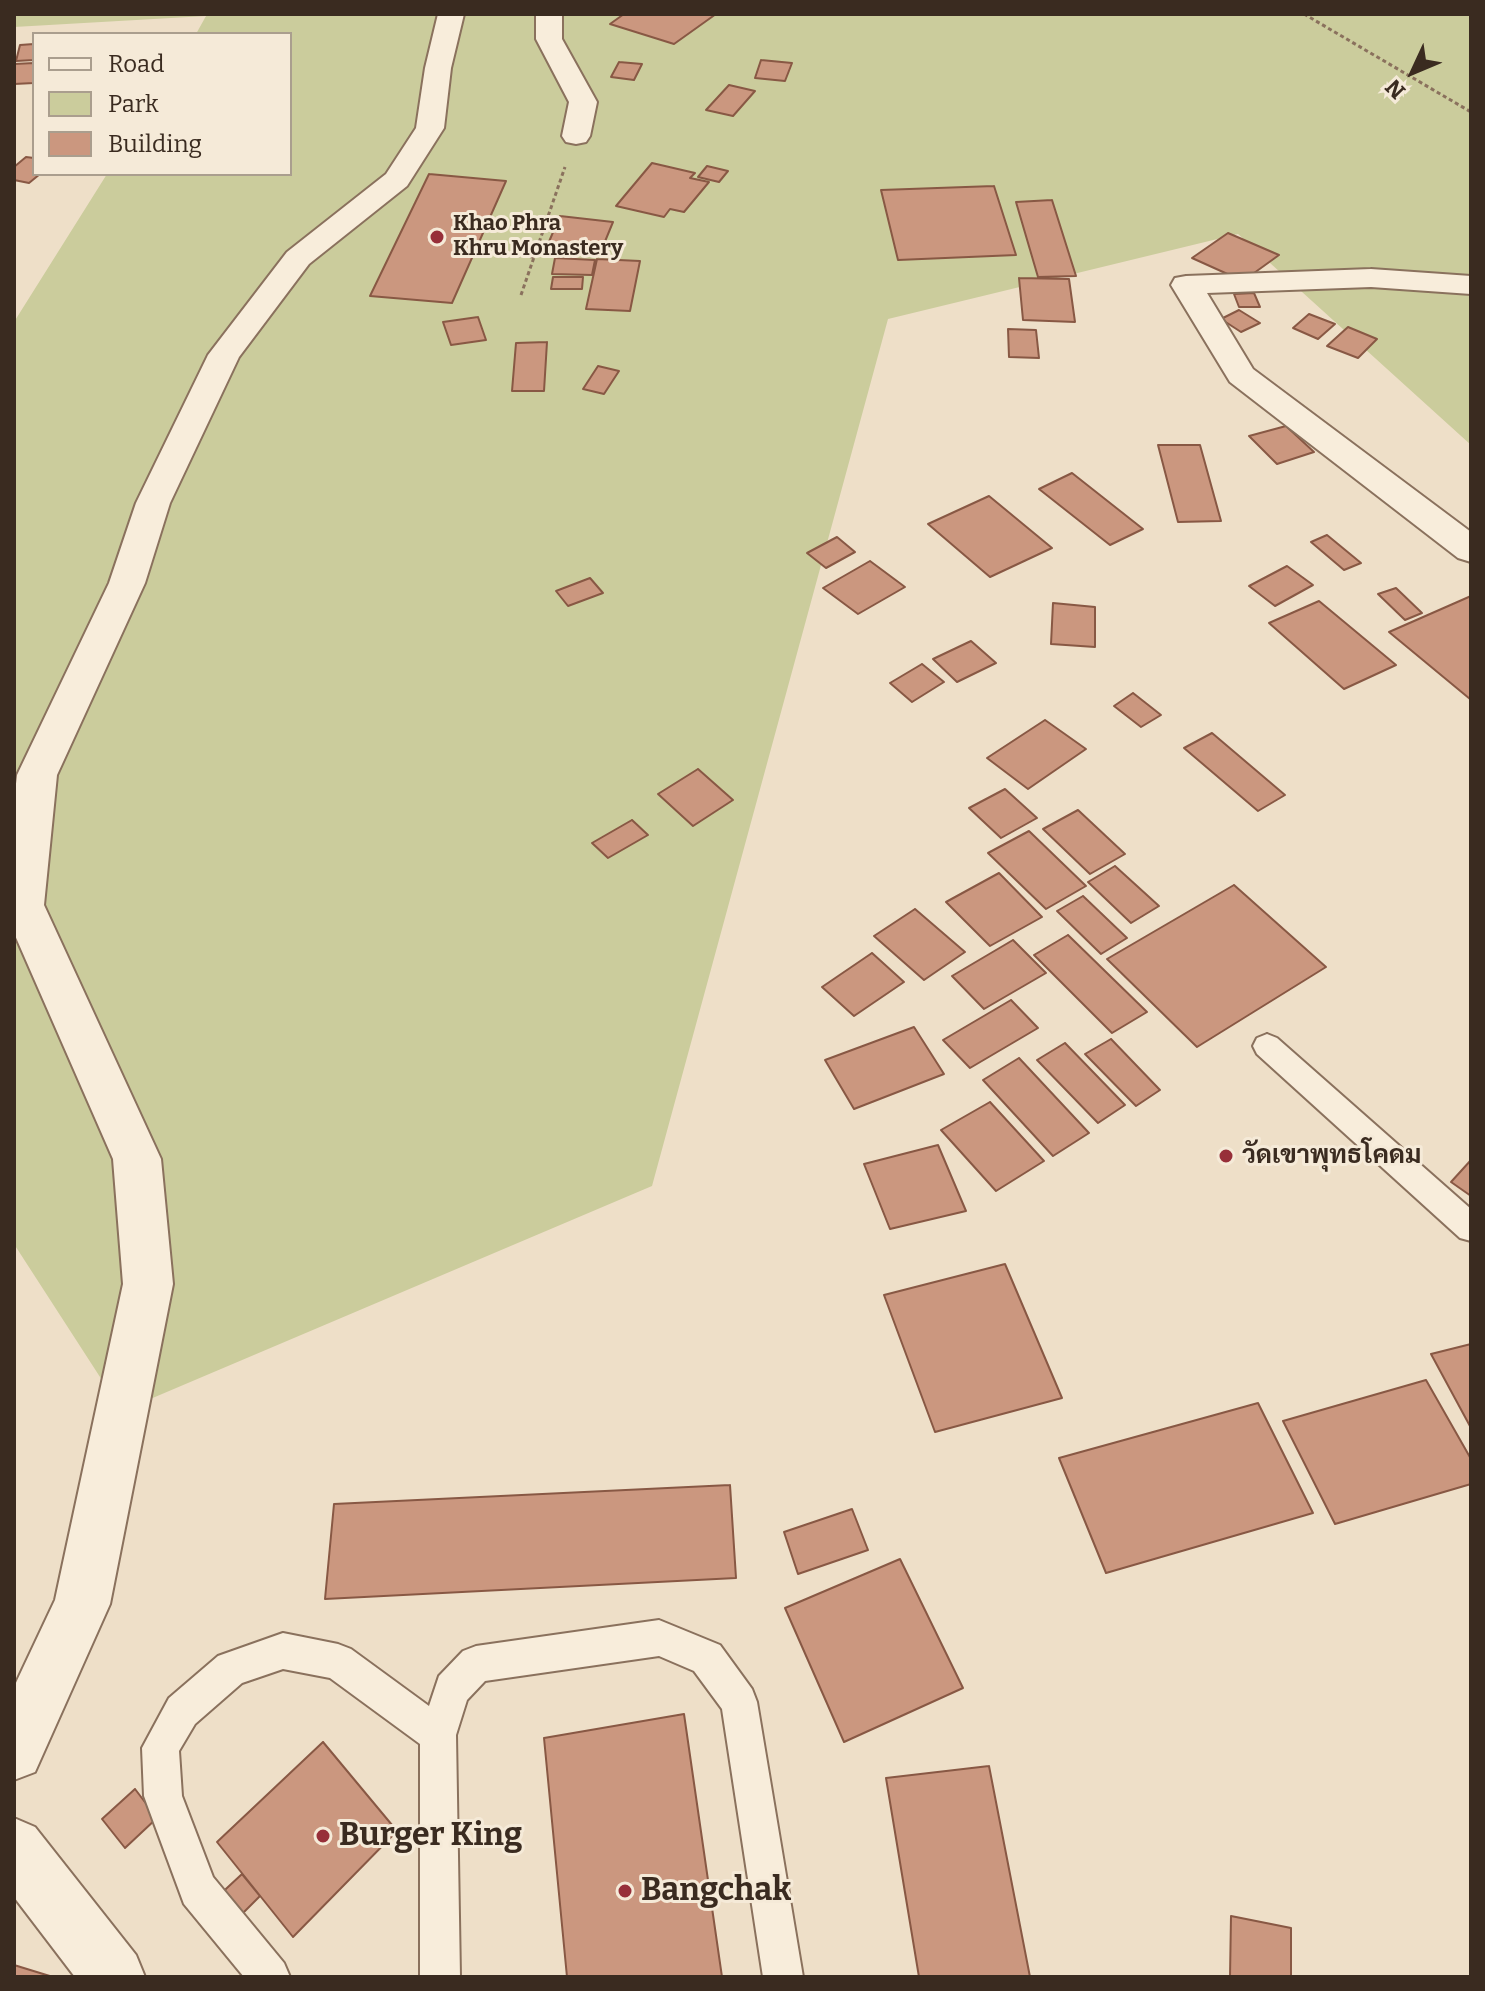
<!DOCTYPE html>
<meta charset="utf-8">
<style>
body{margin:0}
#map{position:relative;width:1485px;height:1991px;overflow:hidden;background:#eedfc8;font-family:Bitter,serif}
canvas{display:block}
.frame{position:absolute;inset:0;border:16px solid #3a2b20;pointer-events:none}
.legend{position:absolute;left:32px;top:32px;width:260px;height:144px;box-sizing:border-box;background:#f5ead8;border:2px solid #aa9e8e;margin:0;padding:10px 14px;list-style:none;font-size:24px;color:#3a2b20}
.legend li{display:flex;align-items:center;gap:16px;height:40px}
.legend b{width:40px;border:2px solid #aa9e8e}
.north{position:absolute;left:1373px;top:32px;width:80px;height:80px;-webkit-text-stroke:6px #f5ead8;paint-order:stroke;rotate:226deg;font-size:22px;font-weight:700;line-height:32px;text-align:center;color:#3a2b20}
.north::after{content:'';display:block;margin:auto;width:28px;height:36px;background:#3a2b20;clip-path:polygon(50% 0,100% 100%,50% 72%,0 100%)}
</style>
<div id="map">
<canvas width="1485" height="1991"></canvas>
<div class="frame"></div>
<ul class="legend">
<li><b style="height:10px;background:#f8eddb"></b>Road</li>
<li><b style="height:22px;background:#cbcc9c"></b>Park</li>
<li><b style="height:22px;background:#cb977f"></b>Building</li>
</ul>
<div class="north">N</div>
</div>
<script>
const ctx = document.querySelector('canvas').getContext('2d');
ctx.lineJoin = 'round';
function paint(path, color) {
  ctx.fillStyle = color;
  ctx.fill(path, 'evenodd');
}
function poly(rows) {
  const path = new Path2D();
  for (const r of rows) {
    path.moveTo(r[0], r[1]);
    for (let i = 2; i < r.length; i += 2) path.lineTo(r[i], r[i + 1]);
  }
  return path;
}
function strokePath(path, color, width, dash) {
  ctx.strokeStyle = color;
  ctx.lineWidth = width;
  ctx.lineCap = dash ? 'butt' : 'round';
  ctx.setLineDash(dash || []);
  ctx.stroke(path);
}
function write(font, color, halo, rows, align = 'center') {
  ctx.font = font + ' Bitter,Sarabun,serif';
  ctx.lineWidth = 6;
  ctx.setLineDash([]);
  ctx.textBaseline = 'middle';
  ctx.strokeStyle = halo;
  ctx.fillStyle = color;
  for (const [text, x, y, turn = 0] of rows) {
    ctx.save();
    ctx.translate(x, y);
    ctx.rotate((+turn || 0) * Math.PI / 180);
    ctx.textAlign = isNaN(turn) ? turn : align;
    if (halo) ctx.strokeText(text, 0, 0);
    ctx.fillText(text, 0, 0);
    ctx.restore();
  }
}
const green = poly([
 [14,14,1471,14,1471,445,1238,234,888,319,652,1186,122,1411,14,1244,14,322,107,174,290,174,290,34,196,34,206,16,14,27]
]);
const building = poly([
 [624,14,716,14,674,44,610,24,624,14],
 [34,44,34,60,16,61,20,45,34,44],
 [761,60,792,63,785,81,755,78,761,60],
 [619,62,642,64,634,80,611,77,619,62],
 [34,63,34,83,14,84,14,64,34,63],
 [729,85,755,91,733,116,706,110,729,85],
 [26,157,34,158,34,174,40,174,29,183,14,180,14,167,26,157],
 [652,163,695,173,690,178,709,182,684,212,670,209,664,217,616,206,652,163],
 [707,166,728,171,719,182,698,177,707,166],
 [429,174,506,181,452,303,370,296,429,174],
 [994,186,1016,255,898,260,881,190,994,186],
 [1052,200,1076,276,1038,277,1016,202,1052,200],
 [560,216,613,222,599,256,545,251,560,216],
 [1228,233,1279,255,1243,281,1192,258,1228,233],
 [555,258,595,260,592,275,552,274,555,258],
 [597,259,640,261,630,311,586,309,597,259],
 [553,277,583,277,582,289,551,289,553,277],
 [1019,278,1069,279,1075,322,1023,320,1019,278],
 [1254,293,1260,307,1239,307,1234,294,1254,293],
 [1239,310,1260,323,1241,332,1221,319,1239,310],
 [1309,314,1335,324,1318,339,1293,328,1309,314],
 [478,317,486,340,451,345,443,322,478,317],
 [1348,327,1377,339,1358,358,1327,346,1348,327],
 [1008,329,1036,330,1039,358,1009,357,1008,329],
 [547,342,544,391,512,391,516,343,547,342],
 [598,366,619,371,604,394,583,389,598,366],
 [1286,426,1314,452,1277,464,1249,436,1286,426],
 [1158,445,1200,445,1221,521,1178,522,1158,445],
 [1072,473,1143,529,1110,545,1039,489,1072,473],
 [989,496,1052,548,990,577,928,524,989,496],
 [1327,535,1361,563,1344,570,1311,542,1327,535],
 [837,537,855,552,826,568,807,553,837,537],
 [870,561,905,587,858,614,823,588,870,561],
 [1287,566,1313,585,1275,606,1249,586,1287,566],
 [590,578,603,593,568,606,556,591,590,578],
 [1396,588,1422,613,1405,620,1378,594,1396,588],
 [1471,596,1471,699,1470,699,1389,632,1471,596],
 [1319,601,1396,665,1344,689,1269,623,1319,601],
 [1053,603,1095,607,1095,647,1051,644,1053,603],
 [971,641,996,663,957,682,933,659,971,641],
 [922,664,944,682,912,702,890,683,922,664],
 [1133,693,1161,715,1141,727,1114,706,1133,693],
 [1045,720,1086,749,1028,789,987,758,1045,720],
 [1212,733,1285,795,1258,811,1184,748,1212,733],
 [698,769,733,800,693,826,658,794,698,769],
 [1005,789,1037,818,1001,838,969,808,1005,789],
 [1078,810,1125,854,1090,874,1043,829,1078,810],
 [632,820,648,835,608,858,592,843,632,820],
 [1029,831,1086,886,1046,909,988,853,1029,831],
 [1115,866,1159,906,1131,923,1088,882,1115,866],
 [999,873,1042,917,990,946,946,902,999,873],
 [1234,885,1326,967,1197,1047,1107,959,1234,885],
 [1083,896,1127,938,1101,954,1057,911,1083,896],
 [915,909,965,952,924,980,874,936,915,909],
 [1068,935,1147,1012,1112,1033,1034,955,1068,935],
 [1013,940,1046,973,984,1009,952,976,1013,940],
 [872,953,904,982,854,1016,822,987,872,953],
 [1011,1000,1038,1028,970,1068,943,1040,1011,1000],
 [914,1027,944,1074,854,1109,825,1060,914,1027],
 [1111,1039,1160,1090,1136,1106,1085,1054,1111,1039],
 [1065,1043,1125,1105,1098,1123,1037,1060,1065,1043],
 [1019,1058,1089,1133,1053,1156,983,1080,1019,1058],
 [990,1102,1044,1161,996,1191,941,1130,990,1102],
 [938,1145,966,1211,890,1229,864,1164,938,1145],
 [1471,1160,1471,1196,1451,1182,1471,1160],
 [1005,1264,1062,1398,935,1432,884,1295,1005,1264],
 [1471,1344,1471,1428,1431,1354,1471,1344],
 [1426,1380,1471,1459,1471,1484,1335,1524,1283,1421,1426,1380],
 [1258,1403,1313,1513,1106,1573,1059,1458,1258,1403],
 [730,1485,736,1578,325,1599,334,1504,730,1485],
 [852,1509,868,1550,798,1574,784,1532,852,1509],
 [900,1559,963,1688,844,1742,785,1608,900,1559],
 [684,1714,722,1977,567,1977,544,1738,684,1714],
 [323,1742,397,1831,293,1937,217,1842,323,1742],
 [989,1766,1030,1977,919,1977,886,1778,989,1766],
 [135,1789,157,1818,125,1848,102,1819,135,1789],
 [242,1874,260,1896,232,1924,214,1900,242,1874],
 [1231,1916,1291,1928,1291,1977,1230,1977,1231,1916],
 [14,1965,53,1977,14,1977,14,1965]
]);
const path = poly([
 [1304,14,1471,112],
 [474,253,534,257],
 [521,295,565,167]
]);
const lane = poly([
 [1267,1034,1277,1038,1471,1209,1471,1241,1460,1238,1257,1054,1253,1046,1257,1038,1267,1034],
 [659,1620,720,1645,752,1689,757,1702,803,1977,763,1977,722,1709,694,1671,659,1656,485,1681,467,1700,456,1735,460,1977,420,1977,420,1744,330,1678,283,1669,242,1683,195,1724,179,1751,182,1796,213,1877,284,1963,290,1977,244,1977,184,1904,144,1796,142,1748,169,1698,218,1656,283,1633,338,1644,351,1649,429,1706,439,1676,463,1651,476,1646,659,1620]
]);
const street = poly([
 [438,14,464,14,451,68,444,128,407,186,309,264,239,357,170,503,145,583,57,775,44,905,161,1159,173,1284,110,1604,35,1772,14,1780,14,1687,55,1600,123,1284,113,1159,14,933,14,801,17,775,109,583,136,503,208,355,287,252,386,174,416,128,425,68,438,14],
 [536,14,562,14,562,39,597,102,590,136,586,142,576,144,566,142,562,136,569,102,536,39,536,14],
 [1371,269,1471,276,1471,294,1371,287,1207,293,1253,369,1471,532,1471,562,1458,558,1230,382,1171,285,1175,278,1186,276,1371,269],
 [14,1818,35,1827,136,1955,145,1977,75,1977,14,1897,14,1818]
]);
const markers = [
 [437,237,8,"#972f39"],
 [1226,1156,8,"#972f39"],
 [323,1836,8,"#972f39"],
 [625,1891,8,"#972f39"]
];
const farPoinames = [
 ["Khao Phra",453,224],
 ["Khru Monastery",453,249]
];
const poiNames = [
 ["วัดเขาพุทธโคดม",1242,1156]
];
const nearPoinames = [
 ["Burger King",339,1836],
 ["Bangchak",641,1891]
];
paint(green, '#cbcc9c');
paint(building, '#cb977f');
strokePath(building, '#885844', 2);
strokePath(lane, '#8a715d', 4);
strokePath(street, '#8a715d', 4);
strokePath(path, '#8a715d', 3, [4, 3]);
paint(lane, '#f8eddb');
paint(street, '#f8eddb');
for (const [x, y, r, color] of markers) {
  const dot = new Path2D();
  dot.arc(x, y, r, 0, 2 * Math.PI);
  ctx.fillStyle = color;
  ctx.fill(dot);
  strokePath(dot, '#f5ead8', 3);
}
write('bold 22px', '#3a2b20', '#f5ead8', farPoinames, 'left');
write('bold 26px', '#3a2b20', '#f5ead8', poiNames, 'left');
write('bold 32px', '#3a2b20', '#f5ead8', nearPoinames, 'left');
</script>
